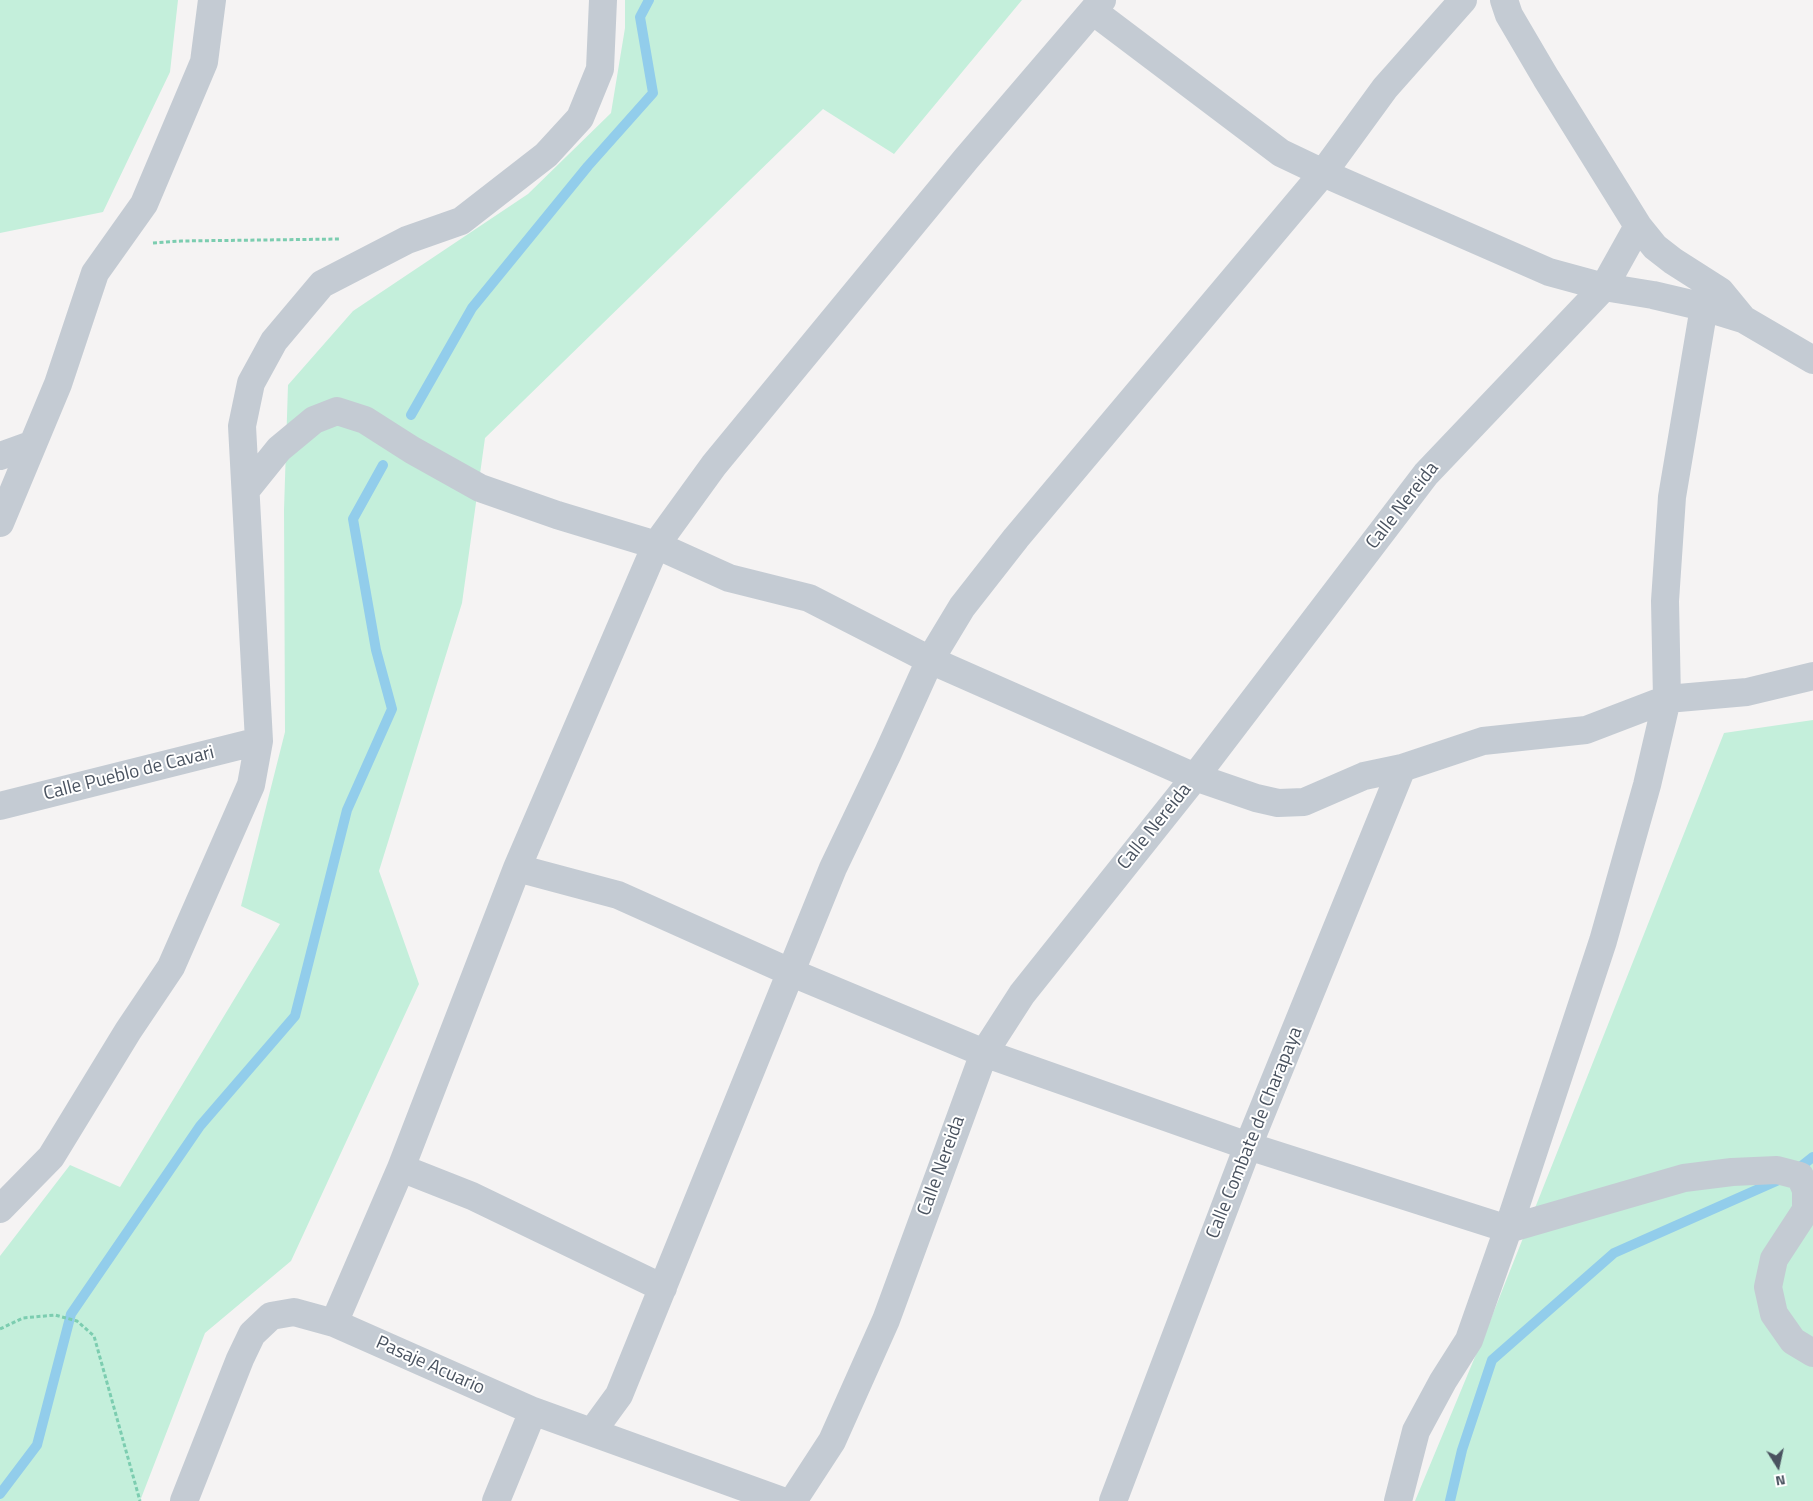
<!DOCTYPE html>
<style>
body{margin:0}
#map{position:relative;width:1813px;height:1501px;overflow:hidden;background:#f5f3f3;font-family:"Titillium Web",sans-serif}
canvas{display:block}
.north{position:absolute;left:1753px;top:1441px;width:50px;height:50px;-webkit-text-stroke:4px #fff;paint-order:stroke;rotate:170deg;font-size:14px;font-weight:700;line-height:20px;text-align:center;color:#4a5360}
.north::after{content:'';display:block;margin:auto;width:18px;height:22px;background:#4a5360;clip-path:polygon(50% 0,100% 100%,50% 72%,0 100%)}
</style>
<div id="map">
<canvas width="1813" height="1501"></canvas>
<div class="north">N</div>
</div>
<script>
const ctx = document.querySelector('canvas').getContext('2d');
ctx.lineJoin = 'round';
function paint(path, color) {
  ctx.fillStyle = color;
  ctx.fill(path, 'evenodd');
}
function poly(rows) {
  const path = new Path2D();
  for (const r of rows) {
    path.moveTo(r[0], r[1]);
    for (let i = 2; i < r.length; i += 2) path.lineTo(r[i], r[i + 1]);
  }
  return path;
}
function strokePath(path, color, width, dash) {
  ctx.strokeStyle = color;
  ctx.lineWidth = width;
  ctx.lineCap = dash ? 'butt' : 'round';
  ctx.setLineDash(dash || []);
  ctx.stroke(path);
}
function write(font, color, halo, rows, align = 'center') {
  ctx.font = font + ' "Titillium Web",sans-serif';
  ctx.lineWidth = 4;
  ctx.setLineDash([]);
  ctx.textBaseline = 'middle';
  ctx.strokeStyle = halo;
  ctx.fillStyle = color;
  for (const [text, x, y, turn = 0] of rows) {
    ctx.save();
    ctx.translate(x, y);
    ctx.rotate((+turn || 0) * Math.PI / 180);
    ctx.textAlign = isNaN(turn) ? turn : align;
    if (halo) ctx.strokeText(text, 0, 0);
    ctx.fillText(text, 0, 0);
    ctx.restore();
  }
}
const green = poly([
 [0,0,178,0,170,72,103,212,0,233],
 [625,0,1022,0,894,154,823,109,485,438,462,603,379,871,419,984,291,1261,205,1333,140,1501,0,1501,0,1256,70,1165,120,1187,280,924,241,906,285,732,284,510,288,385,353,311,528,194,611,113,625,28],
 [1813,720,1813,1501,1415,1501,1492,1316,1724,733]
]);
const stream = poly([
 [411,415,472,308,588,166,653,93,640,17,649,0],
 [1794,1172,1813,1157],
 [0,1494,37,1445,71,1314,200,1126,295,1016,347,810,392,709,376,650,353,519,383,465],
 [1450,1501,1462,1450,1492,1360,1614,1253,1781,1179]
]);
const path = poly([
 [153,243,181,241,341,239],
 [0,1329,23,1318,55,1315,77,1321,94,1336,140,1501]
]);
const minor = poly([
 [1504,0,1509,15,1546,78,1638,226,1655,247,1673,261,1720,291,1743,319],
 [1093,11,1281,153,1323,173,1549,272,1604,287,1653,295,1704,307,1743,319,1813,360],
 [0,456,31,445],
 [246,490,279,449,314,420,337,411,365,420,412,450,480,488,557,515,656,545,729,578,809,598,930,660,1195,777,1256,798,1278,803,1304,802,1364,776,1402,768,1483,741,1586,730,1667,699,1747,692,1813,676],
 [0,523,58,384,95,273,144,204,204,62,212,0],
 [0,806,259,741],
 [517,868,618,895,790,972,984,1053,1248,1146,1508,1229,1684,1178,1732,1172,1777,1170,1800,1176,1806,1190,1806,1210,1774,1259,1768,1287,1774,1314,1793,1341,1813,1353],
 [401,1168,472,1196,663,1288],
 [0,1209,51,1157,128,1031,171,967,251,785,259,741,242,426,251,383,274,341,322,284,407,240,461,221,546,155,580,118,600,69,603,0],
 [334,1323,401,1168,517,868,656,545,714,465,966,159,1102,0],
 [592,1432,619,1395,833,868,888,753,930,660,962,607,1016,538,1323,173,1385,88,1463,0],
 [184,1501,240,1359,252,1334,271,1316,294,1312,334,1323,533,1411,782,1501],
 [496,1501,533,1411],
 [793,1501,832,1441,886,1320,984,1053,1022,994,1195,777,1426,474,1604,287,1638,226],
 [1113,1501,1248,1146,1402,768],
 [1398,1501,1416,1431,1443,1381,1469,1340,1508,1229,1603,941,1647,785,1667,699,1665,601,1672,497,1704,307]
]);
const streetNames = [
 ["Calle Nereida",1403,506,-52],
 ["Calle Pueblo de Cavari",129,774,-14],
 ["Calle Nereida",1155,827,-51],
 ["Calle Combate de Charapaya",1255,1133,-68],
 ["Calle Nereida",942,1166,-70],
 ["Pasaje Acuario",430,1366,24]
];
paint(green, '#c4efdb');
strokePath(stream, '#92cdeb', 10);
strokePath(path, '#7ccdb0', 3, [4, 2.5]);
strokePath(minor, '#c4cbd3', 28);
write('19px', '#4a5360', '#fff', streetNames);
</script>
